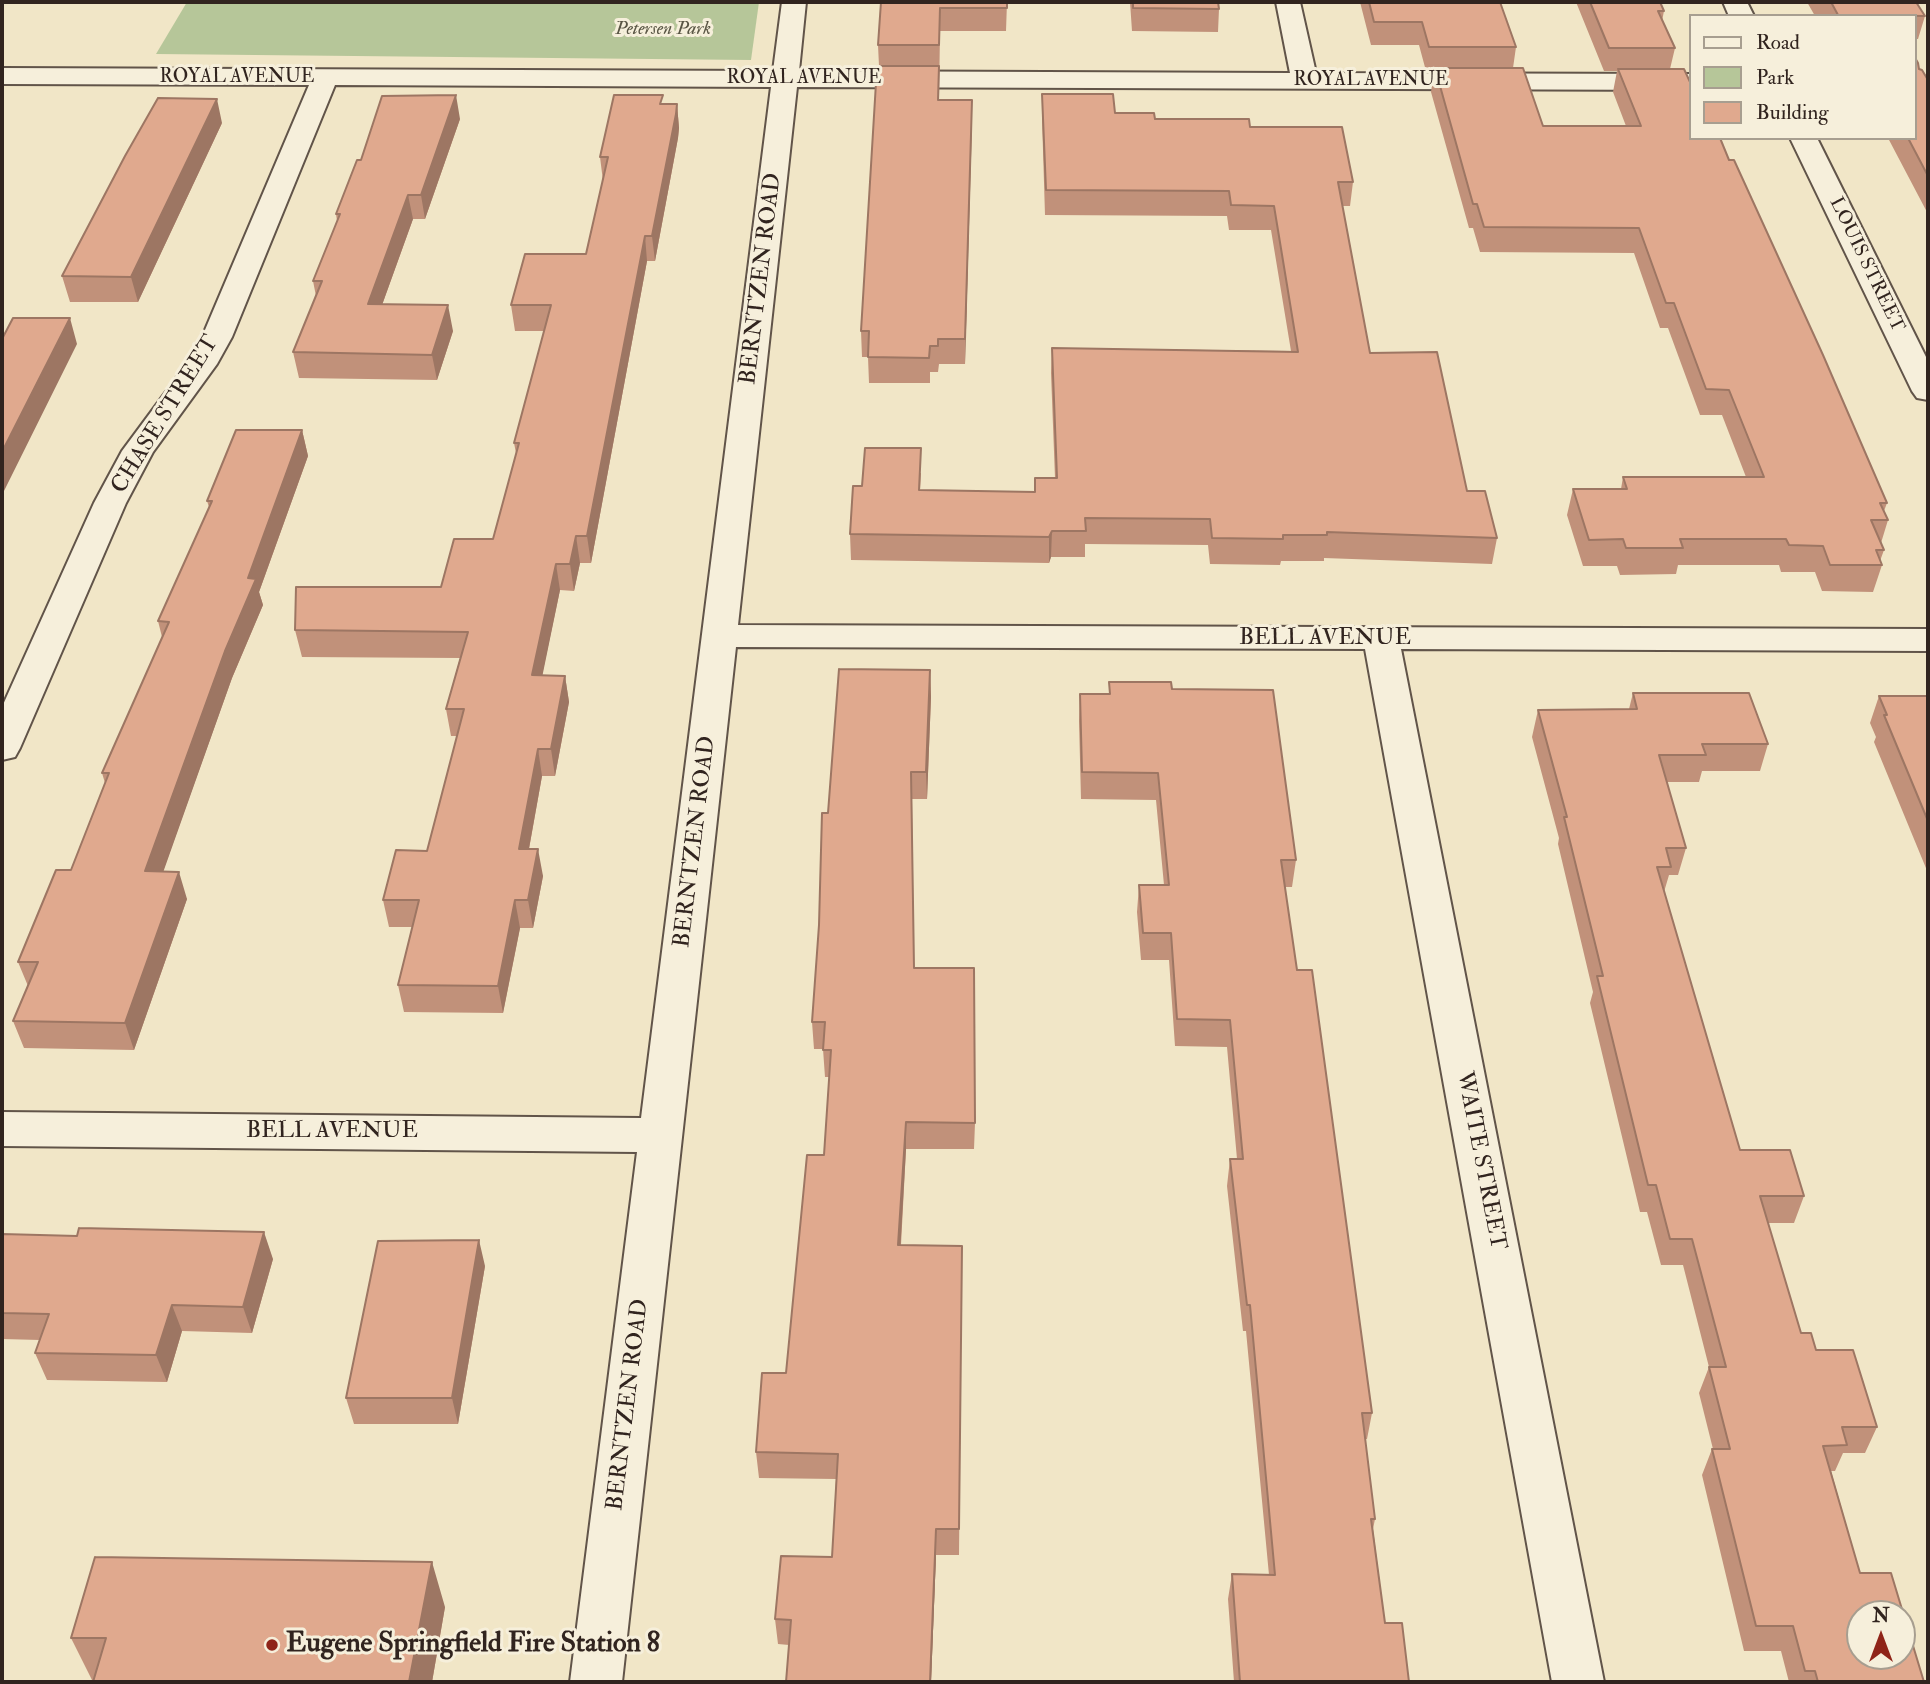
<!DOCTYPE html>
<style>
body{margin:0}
#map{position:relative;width:1930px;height:1684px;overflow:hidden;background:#f1e6c7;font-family:"IM FELL Double Pica",serif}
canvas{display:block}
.frame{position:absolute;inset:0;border:4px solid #31241f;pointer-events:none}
.legend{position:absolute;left:1689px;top:14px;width:228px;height:126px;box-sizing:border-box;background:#f6efdb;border:2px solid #a79e90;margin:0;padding:9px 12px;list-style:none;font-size:21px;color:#31241f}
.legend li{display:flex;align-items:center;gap:14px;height:35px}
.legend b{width:35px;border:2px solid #a79e90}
.north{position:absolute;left:1846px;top:1600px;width:70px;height:70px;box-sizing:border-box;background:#f6efdb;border:2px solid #a79e90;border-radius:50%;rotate:0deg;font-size:19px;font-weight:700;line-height:28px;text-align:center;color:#31241f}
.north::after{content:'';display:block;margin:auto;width:24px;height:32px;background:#8f2418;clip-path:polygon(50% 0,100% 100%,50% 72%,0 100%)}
</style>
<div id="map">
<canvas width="1930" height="1684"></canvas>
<div class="frame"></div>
<ul class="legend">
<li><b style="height:9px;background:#f6efdb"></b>Road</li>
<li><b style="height:19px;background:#b6c699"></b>Park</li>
<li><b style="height:19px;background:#e0a98e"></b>Building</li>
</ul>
<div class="north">N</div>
</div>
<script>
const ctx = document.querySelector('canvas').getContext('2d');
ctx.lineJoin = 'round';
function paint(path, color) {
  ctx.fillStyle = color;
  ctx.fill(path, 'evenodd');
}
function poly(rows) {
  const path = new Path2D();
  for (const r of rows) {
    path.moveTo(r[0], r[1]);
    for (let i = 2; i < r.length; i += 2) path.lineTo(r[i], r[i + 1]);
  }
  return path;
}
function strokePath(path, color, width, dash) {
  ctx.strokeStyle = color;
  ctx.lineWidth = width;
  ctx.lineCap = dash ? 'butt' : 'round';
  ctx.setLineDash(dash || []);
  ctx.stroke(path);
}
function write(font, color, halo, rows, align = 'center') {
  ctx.font = font + ' "IM FELL Double Pica",serif';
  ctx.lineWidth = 6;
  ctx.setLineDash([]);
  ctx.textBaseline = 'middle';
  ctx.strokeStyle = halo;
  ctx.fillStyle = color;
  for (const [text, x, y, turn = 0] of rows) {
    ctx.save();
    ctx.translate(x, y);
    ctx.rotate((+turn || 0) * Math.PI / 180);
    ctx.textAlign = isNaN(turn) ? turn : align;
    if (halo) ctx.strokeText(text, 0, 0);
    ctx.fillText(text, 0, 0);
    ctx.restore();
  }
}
const green = poly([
 [187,2,759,2,751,60,156,54]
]);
const minor = poly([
 [782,2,806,2,799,71,1290,73,1276,2,1300,2,1316,73,1690,74,1690,90,797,87,738,625,1928,629,1928,651,1401,649,1604,1682,1552,1682,1365,649,736,647,622,1682,570,1682,637,1152,2,1146,2,1112,641,1118,771,87,335,85,232,337,217,364,153,452,126,503,20,748,15,757,2,760,2,707,94,503,122,451,188,362,202,337,309,85,2,84,2,68,773,71,782,2],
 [1723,2,1747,2,1754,16,1729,16,1723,2],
 [1790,138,1817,138,1928,361,1928,400,1917,398,1912,391,1790,138]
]);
const wall = poly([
 [881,2,1007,2,1006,31,940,31,939,100,972,100,965,364,939,364,938,372,930,372,930,383,869,383,868,357,862,357,861,331,879,66,878,45],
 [1130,2,1218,2,1219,9,1218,32,1132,31],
 [1360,2,1500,2,1516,47,1513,68,1543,126,1626,126,1613,92,1617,71,1604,71,1576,2,1660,2,1664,11,1662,21,1675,48,1670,69,1690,138,1729,160,1887,503,1884,511,1888,520,1881,543,1884,550,1880,561,1882,565,1873,592,1822,591,1815,572,1781,572,1779,565,1678,565,1676,574,1620,575,1617,566,1583,566,1567,515,1573,489,1621,489,1623,477,1746,477,1722,415,1700,415,1668,328,1660,328,1634,253,1480,252,1473,228,1469,228,1431,92,1434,71,1426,71,1419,45,1371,45],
 [1807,2,1916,2,1925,16,1918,39,1914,39,1914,16,1815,16],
 [1919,69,1928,80,1928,214,1888,138,1914,138],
 [1042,94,1115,113,1155,119,1250,127,1353,182,1350,206,1342,206,1370,353,1467,491,1497,538,1492,564,1324,558,1324,561,1281,561,1280,565,1210,564,1208,545,1085,544,1085,557,1051,557,1049,563,851,560,850,534,862,486,921,473,920,490,1035,492,1055,478,1051,373,1052,348,1291,351,1271,230,1229,230,1227,216,1045,215,1042,118],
 [663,104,677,104,679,128,678,138,655,261,647,261,591,563,580,563,574,591,560,590,542,675,565,676,569,702,555,776,542,776,529,849,543,876,533,928,520,928,503,1013,404,1012,398,985,412,927,389,927,383,900,427,851,457,736,451,736,446,709,460,658,302,657,295,630,441,587,493,539,516,453,514,443,544,331,515,331,511,305,586,254,603,181,600,157],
 [460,119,425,219,413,219,382,305,453,331,437,380,299,378,293,352,316,296,313,281,337,221,336,214,361,160],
 [222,123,138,302,70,302,62,276],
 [302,430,308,456,259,592,263,605,232,678,163,871,187,899,134,1050,24,1048,13,1021,28,986,18,962,71,870,105,783,102,773,162,637,158,621,209,507,207,501],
 [930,670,931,697,927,799,912,799,914,968,975,1123,974,1149,906,1149,901,1245,962,1246,959,1555,936,1555,931,1682,786,1682,789,1645,778,1644,775,1619,832,1557,836,1479,759,1478,756,1452,786,1373,824,1155,829,1077,825,1077,823,1049,814,1049,812,1022,828,813],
 [1109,682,1172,689,1296,860,1292,887,1285,887,1297,970,1372,1413,1367,1439,1365,1439,1375,1519,1373,1529,1385,1623,1409,1682,1234,1682,1228,1599,1232,1574,1269,1575,1246,1331,1243,1331,1227,1186,1230,1159,1237,1159,1227,1047,1175,1046,1169,960,1141,960,1137,912,1139,885,1164,885,1156,800,1081,799,1079,721,1080,694,1109,694],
 [1633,693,1768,744,1760,771,1702,771,1699,782,1667,782,1686,848,1678,875,1669,875,1664,892,1740,1150,1804,1196,1794,1223,1768,1223,1801,1333,1816,1350,1877,1427,1865,1453,1843,1453,1835,1471,1831,1471,1860,1573,1924,1682,1789,1682,1781,1651,1744,1651,1702,1475,1712,1449,1713,1449,1699,1393,1709,1367,1683,1265,1661,1265,1647,1212,1640,1212,1590,1003,1593,992,1558,844,1559,838,1532,737,1538,710,1629,709],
 [1879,696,1928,696,1928,873,1874,742,1876,737,1870,723],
 [2,1234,273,1259,252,1333,182,1331,167,1382,47,1380,35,1353,40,1340,2,1339],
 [485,1266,458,1424,354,1424,346,1398],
 [445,1607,432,1682,93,1682,71,1638]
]);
const shadedWall = poly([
 [456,95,460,119,425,219,421,195],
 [217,99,222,123,138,302,131,277],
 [972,100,972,124,965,364,965,339],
 [677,104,679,128,678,138,655,261,652,236],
 [408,195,413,219,373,330,368,304],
 [645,236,647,261,591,563,587,536],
 [448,305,453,331,437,380,432,355],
 [70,318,77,344,2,495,2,452],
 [302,430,308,456,259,592,263,605,232,678,154,898,145,871,248,578],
 [1052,531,1051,557,1049,563,1049,537],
 [576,536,580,563,574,591,570,564],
 [556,564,560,590,537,702,532,675],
 [930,670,931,697,927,799,926,772],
 [565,676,569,702,555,776,551,749],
 [538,749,542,776,524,876,519,849],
 [538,849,543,876,533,928,528,900],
 [179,872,187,899,134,1050,125,1023],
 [515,900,520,928,503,1013,498,986],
 [906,1122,906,1149,899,1271,898,1245],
 [264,1232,273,1259,252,1333,243,1307],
 [479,1240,485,1266,458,1424,452,1398],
 [172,1305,182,1331,167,1382,156,1355],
 [936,1529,936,1555,931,1682,930,1682],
 [432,1562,445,1607,432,1682,409,1682]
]);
const building = poly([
 [881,2,1007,2,1007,8,940,8,939,45,878,45,881,2],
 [1133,2,1218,2,1219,9,1133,8,1133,2],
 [1369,2,1500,2,1516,47,1429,47,1422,22,1374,22,1369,2],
 [1590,2,1660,2,1664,11,1658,11,1675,48,1609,48,1590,2],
 [1831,2,1916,2,1925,16,1838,15,1831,2],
 [1914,56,1918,63,1919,69,1922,70,1928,80,1928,176,1908,138,1914,138,1914,56],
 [877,66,939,66,938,100,972,100,965,339,938,339,938,346,930,346,929,358,868,357,869,331,861,331,877,66],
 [1435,68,1523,68,1543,126,1641,126,1618,69,1684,69,1690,82,1690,138,1720,138,1729,160,1734,160,1823,355,1887,503,1880,503,1888,520,1871,520,1884,550,1876,550,1882,565,1830,565,1823,546,1789,545,1786,539,1680,539,1683,548,1626,548,1623,539,1589,540,1573,489,1627,489,1623,477,1764,477,1729,390,1706,389,1674,303,1666,303,1639,228,1484,227,1477,204,1473,204,1435,68],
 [1042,94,1113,94,1115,113,1154,113,1155,119,1249,119,1250,127,1342,127,1353,182,1338,182,1370,353,1437,352,1467,491,1485,491,1497,538,1327,532,1327,535,1283,535,1283,539,1212,538,1210,519,1085,518,1086,531,1052,531,1049,537,850,534,853,486,862,486,865,448,921,448,919,490,1035,492,1035,478,1057,478,1052,348,1298,352,1274,206,1231,205,1229,191,1046,190,1042,94],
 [456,95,421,195,408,195,368,304,448,305,432,355,293,352,322,281,313,281,340,214,336,214,357,160,361,160,382,96,456,95],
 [614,95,663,95,660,104,677,104,676,114,652,236,645,236,587,536,576,536,570,564,556,564,532,675,565,676,551,749,538,749,519,849,538,849,528,900,515,900,498,986,398,985,419,900,383,900,396,850,427,851,464,709,446,709,468,632,295,630,296,587,441,587,454,539,493,539,519,443,514,443,551,305,511,305,525,254,586,254,608,157,600,157,614,95],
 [158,98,217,99,131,277,62,276,125,156,158,98],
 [13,318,70,318,2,452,2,339,13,318],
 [236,430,302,430,248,578,256,579,225,651,145,871,179,872,125,1023,13,1021,38,962,18,962,56,870,71,870,109,773,102,773,169,622,158,621,212,501,207,501,236,430],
 [839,669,930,670,926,772,911,772,914,968,974,968,975,1123,906,1122,898,1245,962,1246,959,1529,936,1529,930,1682,786,1682,791,1620,775,1619,781,1556,832,1557,838,1454,756,1452,762,1373,786,1373,807,1155,824,1155,831,1050,823,1050,825,1022,812,1022,819,925,822,813,828,813,839,669],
 [1109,682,1171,682,1172,689,1273,690,1296,860,1281,860,1297,970,1312,970,1372,1413,1362,1413,1375,1519,1371,1519,1385,1623,1402,1623,1409,1682,1240,1682,1232,1574,1275,1575,1250,1305,1247,1305,1230,1159,1243,1159,1230,1020,1177,1019,1171,933,1143,933,1139,885,1169,885,1158,773,1082,772,1080,694,1110,694,1109,682],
 [1633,693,1749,693,1768,744,1702,744,1706,755,1659,755,1686,848,1666,848,1671,867,1657,867,1740,1150,1790,1150,1804,1196,1760,1196,1801,1333,1811,1333,1816,1350,1853,1350,1877,1427,1842,1427,1847,1445,1823,1446,1860,1573,1891,1573,1924,1682,1818,1682,1815,1671,1805,1671,1793,1626,1756,1626,1712,1449,1730,1449,1709,1367,1726,1367,1692,1239,1670,1239,1656,1185,1648,1185,1597,976,1603,976,1564,817,1567,817,1538,710,1637,709,1633,693],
 [1860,1614,1902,1614,1902,1656,1860,1656,1860,1614],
 [1879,696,1928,696,1928,821,1884,715,1887,715,1879,696],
 [79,1228,264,1232,243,1307,172,1305,156,1355,35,1353,49,1314,2,1313,2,1234,77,1236,79,1228],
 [479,1240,452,1398,346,1398,378,1241,479,1240],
 [95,1557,432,1562,409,1682,93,1682,106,1638,71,1638,95,1557]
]);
const markers = [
 [272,1645,7,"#8f2418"]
];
const farParknames = [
 ["Petersen Park",663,30]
];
const farStreetnames = [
 ["ROYAL AVENUE",237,78],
 ["ROYAL AVENUE",804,79],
 ["ROYAL AVENUE",1371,81],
 ["LOUIS STREET",1866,265,64]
];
const streetNames = [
 ["BERNTZEN ROAD",762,279,-83],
 ["CHASE STREET",166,415,-58],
 ["BELL AVENUE",1325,639],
 ["BERNTZEN ROAD",696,842,-83],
 ["BELL AVENUE",332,1132],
 ["WAITE STREET",1480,1161,79],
 ["BERNTZEN ROAD",629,1405,-83]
];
const nearPoinames = [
 ["Eugene Springfield Fire Station 8",286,1645]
];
paint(green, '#b6c699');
strokePath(minor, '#615449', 4);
paint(minor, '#f6efdb');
paint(wall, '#c1917a');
paint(shadedWall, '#9d7663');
paint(building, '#e0a98e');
strokePath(building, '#9d7663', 2);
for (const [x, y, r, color] of markers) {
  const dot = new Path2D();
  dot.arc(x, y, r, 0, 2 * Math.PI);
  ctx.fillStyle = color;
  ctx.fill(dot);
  strokePath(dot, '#f6efdb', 2.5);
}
write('italic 19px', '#595544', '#f6efdb', farParknames);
write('19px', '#31241f', '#f6efdb', farStreetnames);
write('23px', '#31241f', '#f6efdb', streetNames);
write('bold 28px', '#31241f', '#f6efdb', nearPoinames, 'left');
</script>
